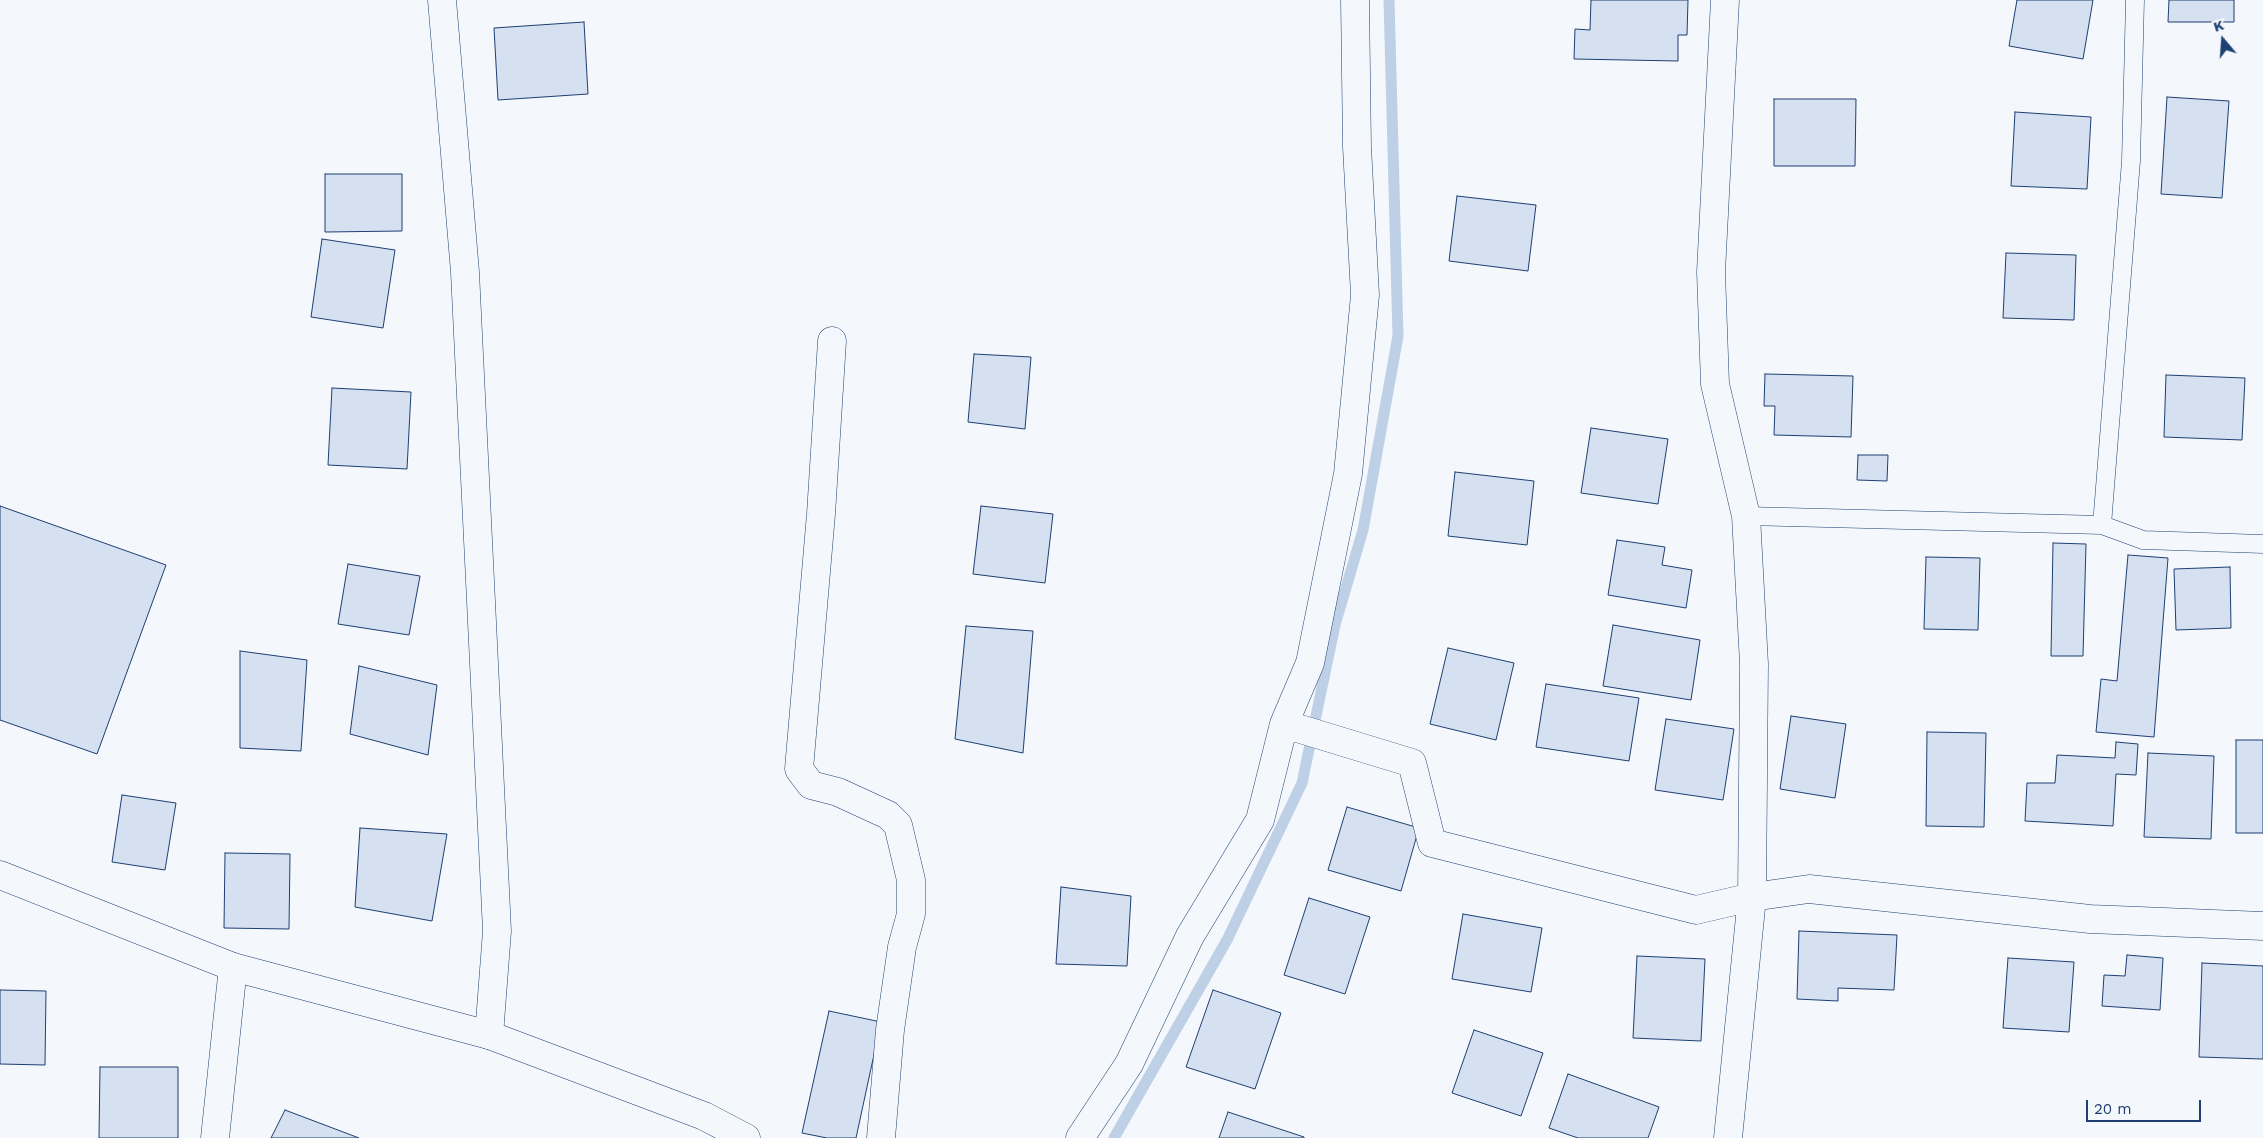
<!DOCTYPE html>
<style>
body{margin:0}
#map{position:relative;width:2263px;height:1138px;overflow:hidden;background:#f4f7fb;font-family:"Work Sans",sans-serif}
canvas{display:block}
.north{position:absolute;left:2198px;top:15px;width:50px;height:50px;-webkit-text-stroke:4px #f4f7fb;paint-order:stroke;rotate:342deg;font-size:14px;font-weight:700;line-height:20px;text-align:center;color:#1d3f73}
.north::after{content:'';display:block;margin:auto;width:18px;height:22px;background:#1d3f73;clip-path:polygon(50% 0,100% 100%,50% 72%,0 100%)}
.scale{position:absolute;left:2086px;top:1100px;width:115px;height:22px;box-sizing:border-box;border:2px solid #1d3f73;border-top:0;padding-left:6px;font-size:15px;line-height:18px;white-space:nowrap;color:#1d3f73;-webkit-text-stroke:4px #f4f7fb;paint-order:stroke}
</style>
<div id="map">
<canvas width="2263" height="1138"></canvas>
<div class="north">K</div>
<div class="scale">20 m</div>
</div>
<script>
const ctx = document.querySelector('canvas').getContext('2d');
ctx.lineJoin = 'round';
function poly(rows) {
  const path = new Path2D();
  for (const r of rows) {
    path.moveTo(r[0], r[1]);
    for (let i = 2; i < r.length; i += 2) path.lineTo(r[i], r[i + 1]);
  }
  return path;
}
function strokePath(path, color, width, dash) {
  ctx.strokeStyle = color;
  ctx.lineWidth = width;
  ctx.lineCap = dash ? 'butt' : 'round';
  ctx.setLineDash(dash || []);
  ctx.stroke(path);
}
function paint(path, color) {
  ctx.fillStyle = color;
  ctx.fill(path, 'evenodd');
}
const stream = poly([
 [1114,1138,1227,940,1302,783,1335,625,1363,530,1398,336,1389,0]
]);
const building = poly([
 [1591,0,1688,0,1687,35,1678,35,1678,61,1574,59,1575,29,1590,30,1591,0],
 [2017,0,2093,0,2083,59,2009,46,2017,0],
 [2169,0,2234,0,2234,22,2168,22,2169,0],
 [584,22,588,94,498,100,494,28,584,22],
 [2167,97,2229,101,2222,198,2161,194,2167,97],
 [1774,99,1856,99,1855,166,1774,166,1774,99],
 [2015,112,2091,117,2087,189,2011,186,2015,112],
 [325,174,402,174,402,231,325,232,325,174],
 [1457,196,1536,205,1528,271,1449,261,1457,196],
 [322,239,395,250,383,328,311,317,322,239],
 [2006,253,2076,255,2074,320,2003,318,2006,253],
 [974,354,1031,357,1025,429,968,422,974,354],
 [1765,374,1853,376,1851,437,1774,435,1775,406,1764,406,1765,374],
 [2166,375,2245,378,2242,440,2164,437,2166,375],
 [332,388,411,392,407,469,328,465,332,388],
 [1591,428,1668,439,1658,504,1581,493,1591,428],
 [1858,455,1888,455,1887,481,1857,480,1858,455],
 [1455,472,1534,481,1527,545,1448,536,1455,472],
 [0,506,166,565,97,754,0,720,0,506],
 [981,506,1053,514,1045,583,973,574,981,506],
 [1617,540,1665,547,1662,565,1692,570,1686,608,1608,595,1617,540],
 [2053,543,2086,544,2083,656,2051,656,2053,543],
 [2128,555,2168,558,2154,737,2096,732,2101,679,2117,681,2128,555],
 [1926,557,1980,558,1978,630,1924,629,1926,557],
 [348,564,420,576,409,635,338,624,348,564],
 [2230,567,2231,628,2176,630,2174,569,2230,567],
 [1613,625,1700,640,1691,700,1603,686,1613,625],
 [966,626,1033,631,1023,753,955,739,966,626],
 [1448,648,1514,663,1496,740,1430,724,1448,648],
 [240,651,307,660,301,751,240,748,240,651],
 [359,666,437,685,428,755,350,734,359,666],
 [1546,684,1639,698,1629,761,1536,747,1546,684],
 [1791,716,1846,724,1835,798,1780,789,1791,716],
 [1666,719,1734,729,1723,800,1655,790,1666,719],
 [1927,732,1986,733,1984,827,1926,826,1927,732],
 [2236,740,2263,740,2263,833,2236,833,2236,740],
 [2116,742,2138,744,2136,775,2116,774,2113,826,2025,821,2027,783,2055,783,2057,755,2115,758,2116,742],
 [2148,753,2214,756,2211,839,2144,837,2148,753],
 [122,795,176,803,165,870,112,862,122,795],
 [1347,807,1419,828,1401,891,1328,870,1347,807],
 [360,828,447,834,432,921,355,907,360,828],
 [225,853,290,854,289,929,224,928,225,853],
 [1061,887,1131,896,1127,966,1056,964,1061,887],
 [1309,898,1370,917,1345,994,1284,975,1309,898],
 [1463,914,1542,928,1531,992,1452,979,1463,914],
 [1799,931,1897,935,1894,990,1838,988,1838,1001,1797,999,1799,931],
 [2127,955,2163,958,2160,1010,2102,1006,2104,975,2125,976,2127,955],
 [1637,956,1705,959,1701,1041,1633,1038,1637,956],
 [2008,958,2074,962,2069,1032,2003,1028,2008,958],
 [2202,963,2263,966,2263,1059,2199,1057,2202,963],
 [0,990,46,991,45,1065,0,1064,0,990],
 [1213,990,1281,1013,1255,1089,1186,1067,1213,990],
 [829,1011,881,1022,856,1138,827,1138,802,1133,829,1011],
 [1474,1030,1543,1053,1521,1116,1452,1093,1474,1030],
 [100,1067,178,1067,178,1138,99,1138,100,1067],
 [1568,1074,1659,1107,1648,1138,1578,1138,1549,1128,1568,1074],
 [285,1110,359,1138,271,1138,285,1110],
 [1228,1112,1304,1137,1304,1138,1219,1138,1228,1112]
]);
const lane = poly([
 [1746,516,2102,525,2131,161,2135,0],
 [2102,525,2143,540,2263,544]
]);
const street = poly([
 [442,0,465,272,497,931,489,1035],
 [1725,0,1711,272,1715,384,1746,516,1754,664,1752,897,1728,1138],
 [832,341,821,514,799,769,811,785,838,792,888,815,898,825,911,880,911,914,902,947,890,1030,881,1138],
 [1284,724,1412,763,1432,843,1696,910,1752,897,1809,889,2090,919,2263,926],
 [215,1138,233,967],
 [1080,1138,1129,1064,1190,936,1260,820,1284,724,1310,663,1348,474,1365,295,1357,147,1355,0]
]);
const secondary = poly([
 [0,875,233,967,489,1035,704,1116,746,1138]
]);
strokePath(stream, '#bed0e5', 11);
paint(building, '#d5e0f0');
strokePath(building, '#1d3f73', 1);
strokePath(lane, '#1d3f73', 19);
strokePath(street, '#1d3f73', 29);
strokePath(secondary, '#1d3f73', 29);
strokePath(lane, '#f4f7fb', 18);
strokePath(street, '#f4f7fb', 28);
strokePath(secondary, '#f4f7fb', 28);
</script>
